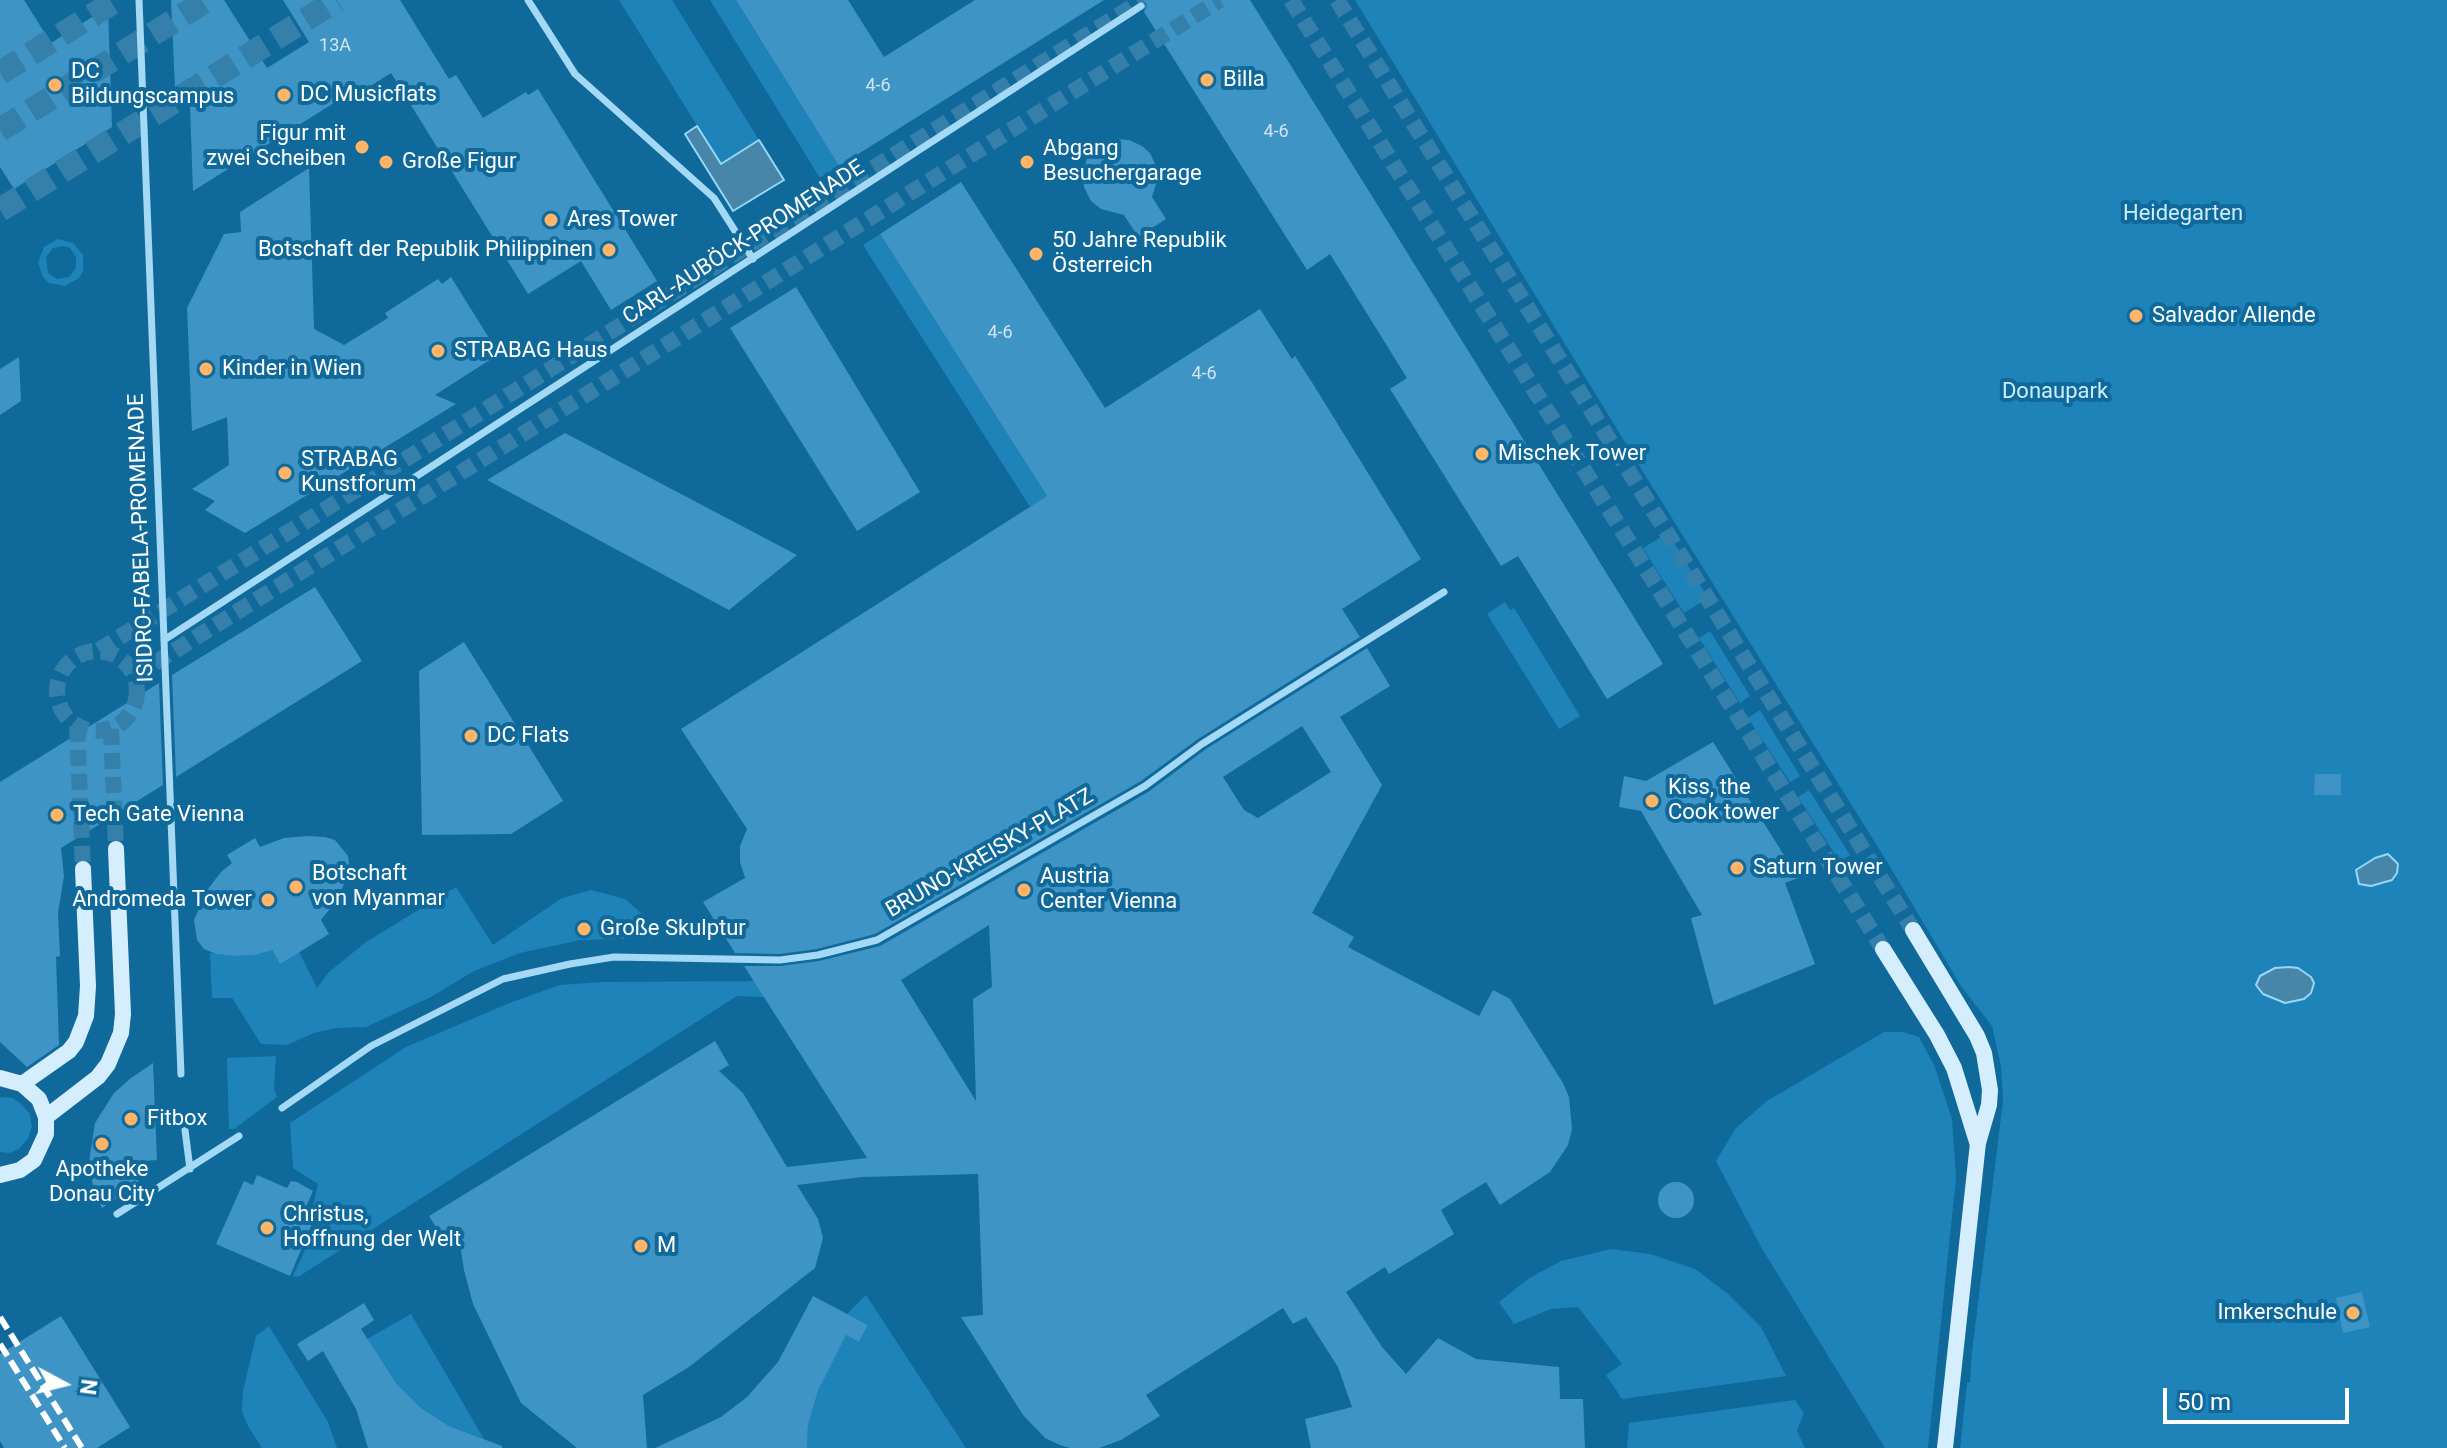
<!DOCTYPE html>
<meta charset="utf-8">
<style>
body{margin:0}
#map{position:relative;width:2447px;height:1448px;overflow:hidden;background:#10699b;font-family:Roboto,sans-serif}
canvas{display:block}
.north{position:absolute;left:24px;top:1344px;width:80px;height:80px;-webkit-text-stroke:6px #10699b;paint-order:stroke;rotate:97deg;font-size:22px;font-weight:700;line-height:32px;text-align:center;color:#fff}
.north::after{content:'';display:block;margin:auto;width:28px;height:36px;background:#fff;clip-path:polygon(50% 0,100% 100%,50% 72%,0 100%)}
.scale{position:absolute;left:2163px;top:1388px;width:186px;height:36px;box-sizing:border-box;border:4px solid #fff;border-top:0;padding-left:10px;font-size:24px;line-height:28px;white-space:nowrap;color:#fff;-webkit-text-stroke:6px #10699b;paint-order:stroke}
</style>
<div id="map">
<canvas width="2447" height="1448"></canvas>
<div class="north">N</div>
<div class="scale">50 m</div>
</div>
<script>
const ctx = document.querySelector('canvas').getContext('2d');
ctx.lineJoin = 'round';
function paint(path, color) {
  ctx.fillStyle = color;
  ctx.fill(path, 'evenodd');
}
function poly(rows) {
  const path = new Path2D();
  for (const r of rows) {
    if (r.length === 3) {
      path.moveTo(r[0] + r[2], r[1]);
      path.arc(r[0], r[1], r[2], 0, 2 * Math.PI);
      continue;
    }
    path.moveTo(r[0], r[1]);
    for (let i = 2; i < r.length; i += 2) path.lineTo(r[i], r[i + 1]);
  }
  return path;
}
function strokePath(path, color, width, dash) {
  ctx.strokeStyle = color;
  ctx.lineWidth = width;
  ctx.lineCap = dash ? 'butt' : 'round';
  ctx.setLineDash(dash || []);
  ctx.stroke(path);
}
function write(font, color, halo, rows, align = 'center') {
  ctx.font = font + ' Roboto,sans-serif';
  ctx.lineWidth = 8;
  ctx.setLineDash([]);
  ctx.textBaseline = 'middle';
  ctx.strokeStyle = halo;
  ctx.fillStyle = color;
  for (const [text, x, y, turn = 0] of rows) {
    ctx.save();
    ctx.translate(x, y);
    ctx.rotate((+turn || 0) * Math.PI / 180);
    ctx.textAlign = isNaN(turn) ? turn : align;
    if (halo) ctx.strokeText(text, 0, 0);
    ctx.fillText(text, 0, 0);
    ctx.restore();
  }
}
const green = poly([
 [619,0,672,0,759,140,721,164],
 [710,0,736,0,839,166,820,178],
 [1355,0,2447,0,2447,1448,1960,1448,1967,1383,1970,1382,1972,1352,2003,1101,2001,1066,1992,1026,1961,986,1886,860,1645,475],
 [880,234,1047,496,1030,507,863,245],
 [58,239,73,243,83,255,83,271,79,278,65,286,49,283,43,277,38,262,44,247],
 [64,246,70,248,76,257,76,268,69,277,57,279,48,273,46,257,53,248],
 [737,244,742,253,653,311,647,302],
 [1668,533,1708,598,1684,613,1643,548],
 [1505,602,1510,610,1514,608,1580,716,1559,729,1487,614],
 [1710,631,1750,696,1740,703,1699,638],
 [1760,710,1800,776,1790,782,1748,718],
 [1809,790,1850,855,1840,862,1798,797],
 [456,887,493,945,562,898,591,890,625,899,642,914,657,938,580,940,520,953,474,971,431,997,366,1027,336,1028,314,1033,287,1045,261,1044,232,998,212,998,210,953,235,956,256,955,267,952,262,942,265,940,280,963,299,952,317,988,329,972,366,942],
 [780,981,765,997,737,996,298,1277,293,1276,322,1213,313,1207,318,1184,293,1168,290,1123,406,1047,512,1002,560,985,601,982],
 [1884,1032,1903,1032,1919,1037,1934,1065,1952,1119,1956,1178,1928,1448,1885,1448,1761,1247,1716,1161,1736,1128,1767,1101],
 [276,1056,274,1088,277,1097,234,1129,229,1129,227,1058],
 [0,1097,13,1098,22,1105,30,1114,32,1127,28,1138,19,1149,9,1153,0,1152],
 [1611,1249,1650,1254,1695,1269,1727,1293,1761,1327,1786,1376,1622,1399,1606,1375,1622,1364,1578,1307,1551,1309,1514,1324,1499,1302,1528,1279,1561,1261],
 [866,1295,966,1448,807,1448,808,1425,818,1391,846,1335,859,1342,868,1325,847,1314],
 [411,1314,484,1439,449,1426,421,1408,396,1383,367,1339],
 [269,1326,328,1422,337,1448,262,1448,248,1426,242,1412,243,1391,256,1336],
 [1795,1400,1804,1413,1797,1431,1805,1448,1627,1448,1629,1423]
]);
const water = poly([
 [697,126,721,164,759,140,784,180,733,211,685,134,697,126],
 [2388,854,2398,864,2397,873,2392,880,2371,886,2359,884,2356,870,2375,858,2388,854],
 [2289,967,2298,968,2311,977,2314,983,2311,993,2304,999,2285,1003,2263,994,2256,985,2260,976,2275,968,2289,967]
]);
const building = poly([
 [0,0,24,0,51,43,108,7,112,127,14,189,0,167],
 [171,0,224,0,267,68,309,42,283,0,400,0,449,79,456,75,483,118,526,92,528,95,538,89,657,281,611,310,581,261,528,294,391,73,352,98,350,93,193,191,189,78,175,87],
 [736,0,848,0,884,57,975,0,1104,0,839,166],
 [1143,0,1250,0,1663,664,1607,699,1518,556,1501,566,1390,389,1407,378,1330,254,1307,270,1144,12,1147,5],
 [1117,139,1129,140,1142,146,1150,153,1157,168,1157,181,1152,197,1166,219,1138,237,1124,215,1101,209,1091,201,1084,187,1083,171,1088,156,1100,144],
 [309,168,314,329,344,345,388,318,385,313,438,279,442,284,451,277,499,354,435,395,456,404,245,533,205,510,215,501,192,489,229,465,227,417,192,431,187,308,224,234,241,232,240,212],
 [961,182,1105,408,1260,309,1292,359,1295,356,1313,384,1421,559,1342,609,1360,637,1198,739,1141,781,875,934,817,949,780,954,735,953,703,902,745,878,740,862,740,846,747,829,681,729,1047,496,880,234],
 [796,287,920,492,857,531,730,328],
 [19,357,21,401,0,415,0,369],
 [565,433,605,454,797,555,729,610,487,480],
 [315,587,362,661,176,777,172,675],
 [464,642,563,801,511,834,422,835,419,671],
 [1367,648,1390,686,1340,717,1382,785,1312,913,1354,937,1348,947,1479,1016,1493,990,1510,999,1563,1083,1569,1097,1572,1129,1568,1145,1550,1172,1500,1205,1486,1182,1441,1210,1454,1234,1389,1274,1385,1267,1346,1292,1382,1347,1406,1374,1438,1338,1476,1359,1559,1367,1560,1399,1583,1399,1585,1448,1311,1448,1305,1419,1352,1407,1338,1367,1306,1317,1293,1324,1283,1308,1146,1395,1160,1416,1121,1440,1099,1448,1070,1448,1060,1445,1045,1438,1023,1415,961,1317,983,1315,978,1174,862,1177,797,1185,818,1219,823,1238,815,1268,689,1367,643,1395,647,1448,577,1448,521,1403,473,1304,464,1270,458,1232,444,1240,429,1216,715,1041,729,1065,719,1071,743,1093,787,1167,867,1158,744,966,780,966,819,961,880,946,1148,792,1206,749],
 [1302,726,1331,772,1258,818,1244,810,1223,777],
 [989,925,992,987,973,999,976,1101,901,980],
 [159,683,163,785,61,848,64,876,58,913,60,956,56,957,59,1045,27,1067,0,1042,0,782],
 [1713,742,1787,860,1796,858,1801,877,1785,883,1815,964,1714,1005,1691,918,1702,915,1641,811,1619,807,1624,776,1646,781],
 [2315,774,2341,774,2341,795,2314,795],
 [307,836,325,837,335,840,348,856,349,864,345,882,336,901,321,920,329,934,280,964,272,950,256,955,235,956,216,954,204,949,197,940,194,920,208,889,221,872,232,863,227,855,255,838,260,847,284,838],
 [153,1063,157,1160,133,1162,139,1184,102,1208,94,1193,89,1162,95,1123,114,1093,131,1078],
 [257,1175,287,1188,291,1181,297,1182,313,1191,306,1207,317,1212,290,1276,216,1244,244,1181,253,1185],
 [1676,1200,18],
 [2362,1292,2370,1327,2343,1333,2336,1298],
 [813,1296,868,1325,859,1342,846,1335,818,1391,808,1425,807,1448,655,1448,721,1417,747,1397,778,1362],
 [364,1303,374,1320,361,1329,396,1383,421,1408,449,1426,502,1446,502,1448,368,1448,356,1409,323,1351,308,1361,297,1344],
 [61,1316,130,1427,97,1448,4,1448,0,1441,0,1354]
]);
const secondaryTunnel = poly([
 [1291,0,1883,949],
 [1337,0,1913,930],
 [99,650,1143,0],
 [97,691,40],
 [134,676,1220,0],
 [77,726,83,869],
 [111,729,116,849]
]);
const motorwayTunnel = poly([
 [0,73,117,0],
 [0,130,207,0],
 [0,210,337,0]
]);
const pedestrian = poly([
 [139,0,181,1074],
 [528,0,575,74,714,198,753,259],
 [164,640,1141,6],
 [282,1108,371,1046,503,979,570,964,614,957,780,960,818,955,877,940,1145,786,1202,744,1444,592],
 [185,1130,190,1169],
 [117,1214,239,1136]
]);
const secondary = poly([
 [1913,930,1977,1036,1984,1053,1990,1090,1989,1105,1978,1143,1945,1448],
 [1883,949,1937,1035,1954,1068,1977,1142],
 [0,1078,22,1084,39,1099,46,1117,46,1134,34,1160,20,1170,0,1175],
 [22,1084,69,1051,76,1042,86,1016,88,986,83,869],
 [46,1117,98,1077,108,1064,121,1033,123,1014,116,849]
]);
const rail = poly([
 [0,1317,82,1448],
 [0,1344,65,1448]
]);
const markers = [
 [1207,80,8,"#ffb467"],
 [55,85,8,"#ffb467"],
 [284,95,8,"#ffb467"],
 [362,147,8,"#ffb467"],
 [386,162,8,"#ffb467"],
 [1027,162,8,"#ffb467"],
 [551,220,8,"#ffb467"],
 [609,250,8,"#ffb467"],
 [1036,254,8,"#ffb467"],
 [2136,316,8,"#ffb467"],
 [438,351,8,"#ffb467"],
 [206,369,8,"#ffb467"],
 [1482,454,8,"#ffb467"],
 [285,473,8,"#ffb467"],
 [471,736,8,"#ffb467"],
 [1652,801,8,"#ffb467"],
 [57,815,8,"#ffb467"],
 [1737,868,8,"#ffb467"],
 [296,887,8,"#ffb467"],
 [1024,890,8,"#ffb467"],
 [268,900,8,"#ffb467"],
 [584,929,8,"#ffb467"],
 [131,1119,8,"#ffb467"],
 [102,1144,8,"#ffb467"],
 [267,1228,8,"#ffb467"],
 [641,1246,8,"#ffb467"],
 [2353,1313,8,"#ffb467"]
];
const numberNames = [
 ["13A",335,46],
 ["4-6",878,86],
 ["4-6",1276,132],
 ["4-6",1000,333],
 ["4-6",1204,374]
];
const poiNames = [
 ["DC",71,72],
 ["Bildungscampus",71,97],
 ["Billa",1223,80],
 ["DC Musicflats",300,95],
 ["Figur mit",346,134,"right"],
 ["zwei Scheiben",346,159,"right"],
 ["Abgang",1043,149],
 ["Besuchergarage",1043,174],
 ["Große Figur",402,162],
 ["Ares Tower",567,220],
 ["50 Jahre Republik",1052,241],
 ["Österreich",1052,266],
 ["Botschaft der Republik Philippinen",593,250,"right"],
 ["Salvador Allende",2152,316],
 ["STRABAG Haus",454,351],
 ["Kinder in Wien",222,369],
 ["Mischek Tower",1498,454],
 ["STRABAG",301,460],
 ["Kunstforum",301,485],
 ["DC Flats",487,736],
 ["Kiss, the",1668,788],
 ["Cook tower",1668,813],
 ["Tech Gate Vienna",73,815],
 ["Saturn Tower",1753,868],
 ["Botschaft",312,874],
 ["von Myanmar",312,899],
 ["Austria",1040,877],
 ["Center Vienna",1040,902],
 ["Andromeda Tower",252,900,"right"],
 ["Große Skulptur",600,929],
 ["Fitbox",147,1119],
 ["Apotheke",102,1170,"center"],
 ["Donau City",102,1195,"center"],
 ["Christus,",283,1215],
 ["Hoffnung der Welt",283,1240],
 ["M",657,1246],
 ["Imkerschule",2337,1313,"right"]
];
const parkNames = [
 ["Heidegarten",2183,214],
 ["Donaupark",2055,392]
];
const streetNames = [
 ["CARL-AUBÖCK-PROMENADE",744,243,-33],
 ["ISIDRO-FABELA-PROMENADE",142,538,-92],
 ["BRUNO-KREISKY-PLATZ",990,854,-30]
];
paint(green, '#1e83b9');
paint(water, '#4886a9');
strokePath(water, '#95d7f8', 2);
paint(building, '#3e94c4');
strokePath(secondaryTunnel, '#3480aa', 16, [16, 8]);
strokePath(motorwayTunnel, '#3480aa', 24, [24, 12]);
strokePath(pedestrian, '#a3d9f5', 7);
strokePath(secondary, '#d4eefd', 16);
strokePath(rail, '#fff', 6, [14, 6]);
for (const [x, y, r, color] of markers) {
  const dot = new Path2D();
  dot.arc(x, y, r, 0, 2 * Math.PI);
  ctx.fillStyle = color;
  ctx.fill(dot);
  strokePath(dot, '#10699b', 3);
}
write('18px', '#cfe4f0', null, numberNames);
write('22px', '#fff', '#10699b', poiNames, 'left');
write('22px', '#ccedfe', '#10699b', parkNames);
write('22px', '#fff', '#10699b', streetNames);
</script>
